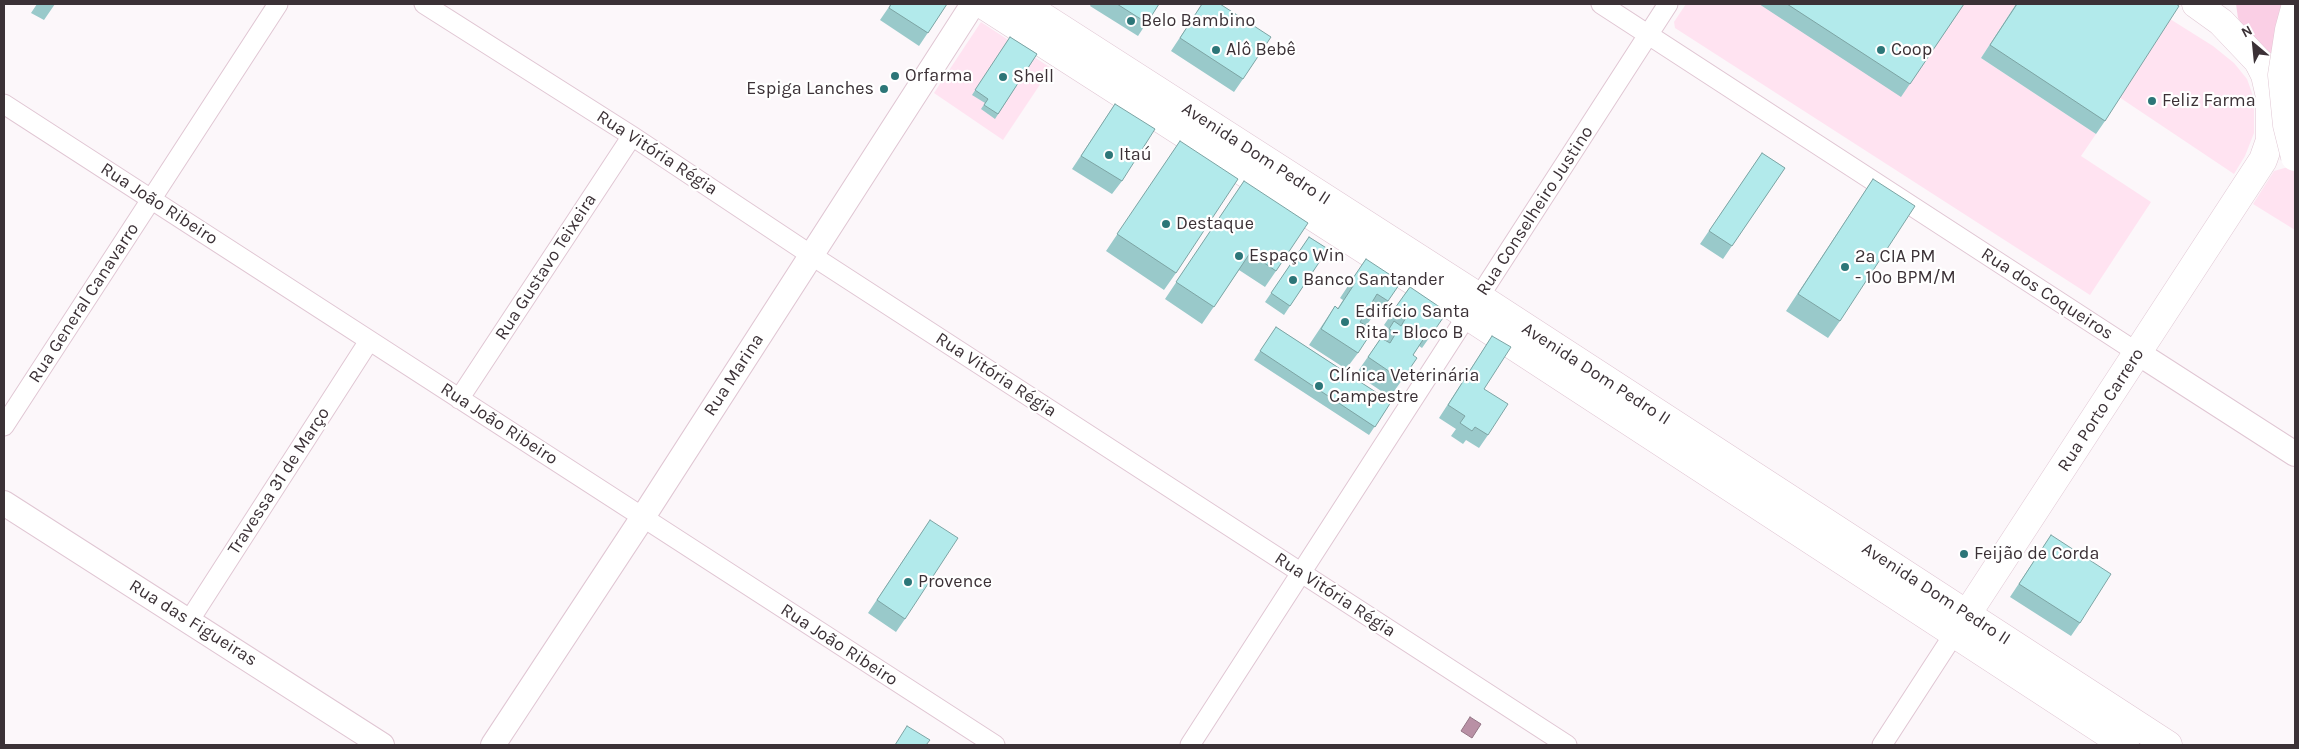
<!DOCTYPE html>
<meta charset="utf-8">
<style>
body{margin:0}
#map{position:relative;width:2299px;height:749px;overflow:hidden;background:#fcf7fa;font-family:Karla,sans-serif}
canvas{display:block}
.frame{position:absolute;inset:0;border:5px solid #3b3136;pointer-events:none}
.north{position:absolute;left:2229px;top:20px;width:50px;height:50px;-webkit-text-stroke:4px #fff;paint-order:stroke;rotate:332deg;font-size:14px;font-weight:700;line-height:20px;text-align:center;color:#3b3136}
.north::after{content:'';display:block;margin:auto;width:18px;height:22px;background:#3b3136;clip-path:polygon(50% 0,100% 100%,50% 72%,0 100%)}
</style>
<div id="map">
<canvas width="2299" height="749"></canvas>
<div class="frame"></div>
<div class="north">N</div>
</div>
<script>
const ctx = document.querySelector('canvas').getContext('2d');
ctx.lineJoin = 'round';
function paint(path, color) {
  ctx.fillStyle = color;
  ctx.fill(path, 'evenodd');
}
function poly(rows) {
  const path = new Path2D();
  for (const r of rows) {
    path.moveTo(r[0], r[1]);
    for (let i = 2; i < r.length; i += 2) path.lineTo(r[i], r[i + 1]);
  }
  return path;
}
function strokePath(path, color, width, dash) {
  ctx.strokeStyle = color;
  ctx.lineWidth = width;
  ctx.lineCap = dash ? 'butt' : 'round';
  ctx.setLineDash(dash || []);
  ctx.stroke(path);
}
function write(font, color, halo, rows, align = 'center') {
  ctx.font = font + ' Karla,sans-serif';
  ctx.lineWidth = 4.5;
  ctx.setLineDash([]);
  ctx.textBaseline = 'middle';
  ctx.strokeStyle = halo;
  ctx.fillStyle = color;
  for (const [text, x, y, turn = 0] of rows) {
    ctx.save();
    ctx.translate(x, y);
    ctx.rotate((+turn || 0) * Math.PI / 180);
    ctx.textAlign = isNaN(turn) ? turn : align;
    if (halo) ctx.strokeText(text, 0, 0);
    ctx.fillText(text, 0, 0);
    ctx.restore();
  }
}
const built = poly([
 [1686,4,2016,4,1981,58,2096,134,2081,156,2151,202,2090,295,1675,28,1674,22],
 [2170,19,2213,46,2234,63,2247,79,2251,90,2254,100,2254,133,2245,156,2234,174,2119,97],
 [981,22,1051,68,1003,140,934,93],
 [2295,165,2295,230,2253,204,2274,171]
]);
const green = poly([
 [2236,4,2295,4,2275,58,2243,27,2238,18]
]);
const water = poly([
 [1470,717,1481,724,1472,738,1461,731,1470,717]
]);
const minor = poly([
 [424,4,632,136,811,255,1567,745],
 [1601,4,2138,353],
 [4,104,995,745],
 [459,399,632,136],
 [4,426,278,4],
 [189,621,369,341],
 [1190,745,1668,4],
 [1882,745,1954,634]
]);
const tertiary = poly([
 [2138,353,2295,454],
 [4,503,382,745],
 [493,745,643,517,973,4]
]);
const secondary = poly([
 [1954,634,2263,160,2270,140,2270,97,2265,75,2258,61]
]);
const primary = poly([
 [982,4,1468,316,2125,745],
 [1023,4,1479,297,2168,745],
 [2196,4,2221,22,2258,61,2295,92]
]);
const trunkBridge = poly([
 [2295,8,2289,30,2282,75,2287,125,2295,157]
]);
const wall = poly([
 [36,4,55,4,44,20,31,13,37,4],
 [891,4,947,4,919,46,880,20],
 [1091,4,1159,4,1138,36,1090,6],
 [1202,4,1243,79,1234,92,1171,51],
 [1759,4,1964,4,1901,97],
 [2016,4,2176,4,2105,121,2096,134,1981,58],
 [1010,37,1037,54,995,119,981,109,985,103,972,95],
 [1115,104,1122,181,1112,194,1072,169],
 [1180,141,1176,273,1164,290,1106,251],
 [1762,153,1785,168,1723,259,1700,244],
 [1873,179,1840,321,1828,338,1786,311],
 [1244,181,1276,271,1265,287,1239,270,1202,324,1165,299],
 [1309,237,1328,249,1284,315,1265,302],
 [1366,259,1388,301,1377,318,1373,316,1366,326,1358,353,1346,369,1309,345,1335,306,1338,308,1343,300,1340,298],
 [1410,287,1434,331,1422,348,1419,346,1413,355,1402,380,1390,397,1356,374,1381,338,1382,338,1389,329,1384,325],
 [1276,327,1391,402,1369,435,1254,360],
 [1492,336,1484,389,1488,435,1479,448,1466,440,1463,444,1451,436,1456,429,1439,418],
 [930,520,905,619,896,632,868,613],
 [2051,535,2080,623,2071,636,2010,597]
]);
const building = poly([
 [891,4,947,4,928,33,889,8,891,4],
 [1117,4,1159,4,1147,23,1117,4],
 [1202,4,1220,4,1271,37,1243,79,1180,38,1202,4],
 [1787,4,1964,4,1910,84,1787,4],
 [2017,4,2176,4,2179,6,2105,121,1990,45,2017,4],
 [1010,37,1037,54,998,114,984,105,988,99,975,90,1010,37],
 [1115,104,1155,129,1122,181,1081,156,1115,104],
 [1180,141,1238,179,1176,273,1117,234,1180,141],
 [1762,153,1785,168,1732,246,1709,231,1762,153],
 [1873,179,1915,206,1840,321,1798,294,1873,179],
 [1244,181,1308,223,1276,271,1250,253,1214,307,1176,282,1244,181],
 [1309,237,1328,249,1290,306,1271,293,1309,237],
 [1366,259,1401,282,1388,301,1377,294,1371,304,1378,308,1373,316,1366,312,1360,322,1373,330,1358,353,1321,329,1335,306,1338,309,1355,283,1351,281,1366,259],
 [1410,287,1447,312,1434,331,1430,329,1413,355,1417,358,1402,380,1368,357,1381,338,1390,343,1396,333,1389,329,1394,321,1401,326,1407,316,1395,308,1410,287],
 [1276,327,1391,402,1375,427,1260,351,1276,327],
 [1492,336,1511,347,1484,389,1508,404,1488,435,1475,427,1472,431,1460,423,1465,416,1448,405,1492,336],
 [930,520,958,538,905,619,877,600,930,520],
 [2051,535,2111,574,2080,623,2019,584,2051,535],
 [907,726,930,740,926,745,895,745,907,726]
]);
const markers = [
 [1131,21,5,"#2c7678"],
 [1216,50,5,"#2c7678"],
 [1881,50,5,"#2c7678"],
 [895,76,5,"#2c7678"],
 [1003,77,5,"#2c7678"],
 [884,89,5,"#2c7678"],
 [2152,101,5,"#2c7678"],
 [1109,155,5,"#2c7678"],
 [1166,224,5,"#2c7678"],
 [1239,256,5,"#2c7678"],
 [1845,267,5,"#2c7678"],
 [1293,280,5,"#2c7678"],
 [1345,322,5,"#2c7678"],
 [1319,386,5,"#2c7678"],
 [1964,554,5,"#2c7678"],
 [908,582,5,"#2c7678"]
];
const poiNames = [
 ["Belo Bambino",1141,21],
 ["Alô Bebê",1226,50],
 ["Coop",1891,50],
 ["Orfarma",905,76],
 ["Shell",1013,77],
 ["Espiga Lanches",874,89,"right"],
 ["Feliz Farma",2162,101],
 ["Itaú",1119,155],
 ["Destaque",1176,224],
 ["Espaço Win",1249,256],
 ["2ª CIA PM",1855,257],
 ["- 10º BPM/M",1855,278],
 ["Banco Santander",1303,280],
 ["Edifício Santa",1355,312],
 ["Rita - Bloco B",1355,333],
 ["Clínica Veterinária",1329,376],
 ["Campestre",1329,397],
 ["Feijão de Corda",1974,554],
 ["Provence",918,582]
];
const streetNames = [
 ["Rua Vitória Régia",657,153,33],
 ["Avenida Dom Pedro II",1256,154,33],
 ["Rua João Ribeiro",159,204,33],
 ["Rua Conselheiro Justino",1535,211,-57],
 ["Rua Gustavo Teixeira",546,267,-57],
 ["Rua dos Coqueiros",2047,294,33],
 ["Rua General Canavarro",84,303,-57],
 ["Avenida Dom Pedro II",1596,374,33],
 ["Rua Marina",734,375,-57],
 ["Rua Vitória Régia",996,375,33],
 ["Rua Porto Carrero",2101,410,-57],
 ["Rua João Ribeiro",499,424,33],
 ["Travessa 31 de Março",279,481,-57],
 ["Avenida Dom Pedro II",1936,594,33],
 ["Rua Vitória Régia",1335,595,33],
 ["Rua das Figueiras",193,623,32],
 ["Rua João Ribeiro",839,645,33]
];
paint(built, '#ffe3f1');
paint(green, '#facfe5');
paint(water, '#b990a5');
strokePath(water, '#937484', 1);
strokePath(minor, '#e0c6d3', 21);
strokePath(tertiary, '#e0c6d3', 26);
strokePath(secondary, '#e0c6d3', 29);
strokePath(primary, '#e0c6d3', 29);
strokePath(minor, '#fff', 19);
strokePath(tertiary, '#fff', 24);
strokePath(secondary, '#fff', 28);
strokePath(primary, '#fff', 28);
strokePath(trunkBridge, '#e0c6d3', 29, []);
strokePath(trunkBridge, '#fff', 28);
paint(wall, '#99c9ca');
paint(building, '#b2eaeb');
strokePath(building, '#7da4a4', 1);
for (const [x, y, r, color] of markers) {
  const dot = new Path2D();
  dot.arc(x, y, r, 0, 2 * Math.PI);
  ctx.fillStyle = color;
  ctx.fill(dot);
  strokePath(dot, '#fff', 2);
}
write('18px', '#3b3136', '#fff', poiNames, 'left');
write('18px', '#3b3136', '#fff', streetNames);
</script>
